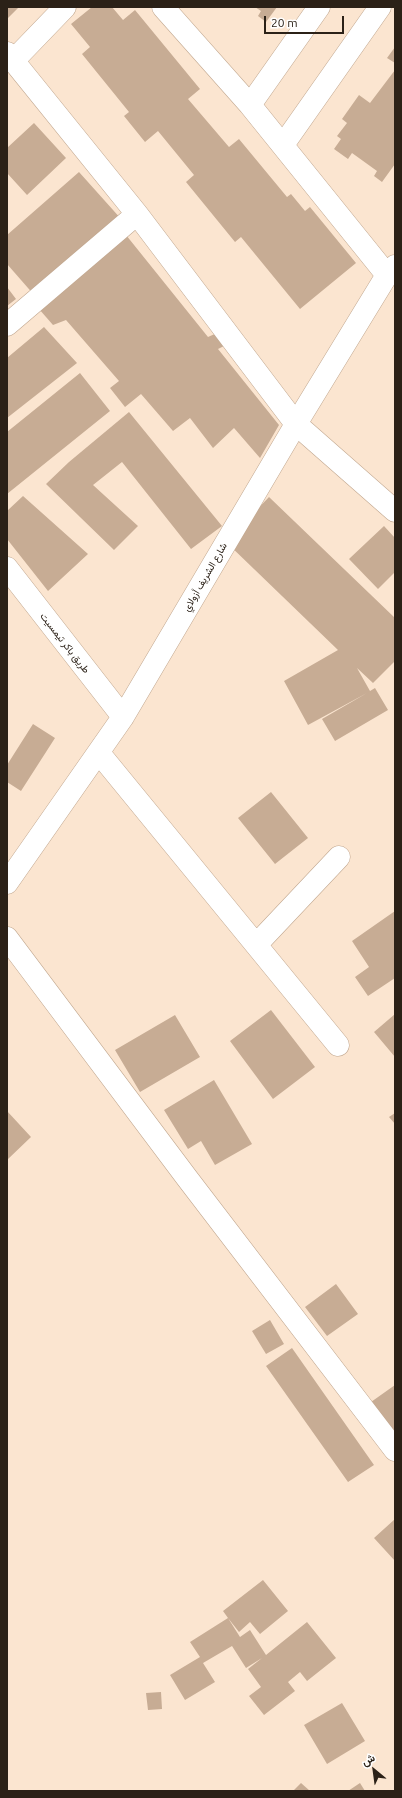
<!DOCTYPE html>
<meta charset="utf-8">
<style>
body{margin:0}
#map{position:relative;width:402px;height:1798px;overflow:hidden;background:#fbe5d0;font-family:Ubuntu,Vazirmatn,sans-serif}
canvas{display:block}
.frame{position:absolute;inset:0;border:8px solid #2b2117;pointer-events:none}
.north{position:absolute;left:354px;top:1750px;width:40px;height:40px;-webkit-text-stroke:3px #fff;paint-order:stroke;rotate:331deg;font-size:11px;font-weight:700;line-height:16px;text-align:center;color:#2b2117}
.north::after{content:'';display:block;margin:auto;width:14px;height:18px;background:#2b2117;clip-path:polygon(50% 0,100% 100%,50% 72%,0 100%)}
.scale{position:absolute;left:264px;top:16px;width:80px;height:18px;box-sizing:border-box;border:2px solid #2b2117;border-top:0;padding-left:5px;font-size:12px;line-height:14px;white-space:nowrap;color:#2b2117;-webkit-text-stroke:3px #fff;paint-order:stroke}
</style>
<div id="map">
<canvas width="402" height="1798"></canvas>
<div class="frame"></div>
<div class="north">ش</div>
<div class="scale">20 m</div>
</div>
<script>
const ctx = document.querySelector('canvas').getContext('2d');
ctx.lineJoin = 'round';
function paint(path, color) {
  ctx.fillStyle = color;
  ctx.fill(path, 'evenodd');
}
function poly(rows) {
  const path = new Path2D();
  for (const r of rows) {
    path.moveTo(r[0], r[1]);
    for (let i = 2; i < r.length; i += 2) path.lineTo(r[i], r[i + 1]);
  }
  return path;
}
function strokePath(path, color, width, dash) {
  ctx.strokeStyle = color;
  ctx.lineWidth = width;
  ctx.lineCap = dash ? 'butt' : 'round';
  ctx.setLineDash(dash || []);
  ctx.stroke(path);
}
function write(font, color, halo, rows, align = 'center') {
  ctx.font = font + ' Ubuntu,Vazirmatn,sans-serif';
  ctx.lineWidth = 3;
  ctx.setLineDash([]);
  ctx.textBaseline = 'middle';
  ctx.strokeStyle = halo;
  ctx.fillStyle = color;
  for (const [text, x, y, turn = 0] of rows) {
    ctx.save();
    ctx.translate(x, y);
    ctx.rotate((+turn || 0) * Math.PI / 180);
    ctx.textAlign = isNaN(turn) ? turn : align;
    if (halo) ctx.strokeText(text, 0, 0);
    ctx.fillText(text, 0, 0);
    ctx.restore();
  }
}
const building = poly([
 [7,7,19,7,7,19],
 [92,7,112,7,123,20,135,10,200,89,188,99,229,147,239,139,287,197,291,194,305,211,310,207,356,263,300,309,241,237,235,242,186,182,194,175,158,131,145,142,124,116,129,112,82,54,90,47,71,24],
 [255,7,277,7,266,22,258,16,261,11],
 [395,47,395,63,387,58],
 [395,70,395,164,382,182,374,176,377,171,352,153,348,159,334,149,341,139,337,136,347,123,342,119,359,95,370,103],
 [34,123,66,158,27,195,7,173,7,148],
 [79,172,122,220,35,296,7,264,7,235],
 [126,235,208,337,217,333,224,346,218,349,279,425,260,458,234,428,213,448,190,418,173,431,141,394,125,407,110,388,119,381,66,320,53,325,39,309],
 [7,287,16,299,7,306],
 [44,327,77,363,7,418,7,358],
 [80,373,110,411,7,494,7,432],
 [129,412,222,526,191,549,122,462,93,485,138,526,114,550,46,484,69,462],
 [23,496,88,554,48,591,7,539,7,511],
 [269,497,395,618,395,661,373,683,357,668,370,691,375,688,388,710,335,741,322,719,367,693,308,725,284,681,338,650,226,542],
 [384,526,395,538,395,572,378,589,349,559],
 [33,724,55,738,21,791,7,782,7,765],
 [271,792,308,838,275,864,238,818],
 [395,911,395,978,368,996,355,977,369,967,352,941],
 [271,1010,315,1067,273,1099,230,1041],
 [395,1014,395,1057,374,1032],
 [175,1015,200,1057,140,1092,115,1050],
 [214,1080,252,1144,215,1165,201,1141,188,1149,164,1110],
 [7,1111,31,1137,7,1160],
 [395,1113,395,1124,389,1117],
 [336,1284,358,1314,327,1336,305,1307],
 [270,1320,284,1344,266,1354,252,1331],
 [292,1348,374,1465,348,1482,266,1366],
 [395,1385,395,1436,371,1402],
 [395,1519,395,1561,374,1538],
 [263,1580,288,1611,260,1634,250,1622,239,1632,228,1618,240,1637,250,1630,266,1655,307,1622,336,1658,307,1681,300,1672,288,1682,295,1691,264,1715,249,1696,261,1687,248,1669,262,1658,246,1668,232,1646,203,1663,215,1682,185,1700,170,1675,200,1657,190,1642,228,1618,223,1611],
 [161,1692,162,1709,148,1710,146,1693],
 [342,1703,365,1741,327,1764,304,1725],
 [301,1783,310,1791,293,1791],
 [360,1783,365,1791,348,1791]
]);
const minor = poly([
 [163,7,250,105,387,275],
 [7,53,137,214,296,424,395,511],
 [13,61,65,7],
 [250,105,319,7],
 [283,145,380,7],
 [7,325,137,214],
 [7,568,123,717],
 [99,753,338,1045],
 [7,883,123,717,296,424,387,275,395,266],
 [7,938,187,1178,395,1450],
 [256,945,339,857]
]);
const streetNames = [
 ["شارع الشريف أزولاي",205,577,-60],
 ["طريق باكر تيمسيت",65,643,52]
];
paint(building, '#c7ac94');
strokePath(minor, '#c1a78f', 23);
strokePath(minor, '#fff', 22);
write('10px', '#2b2117', '#fff', streetNames);
</script>
